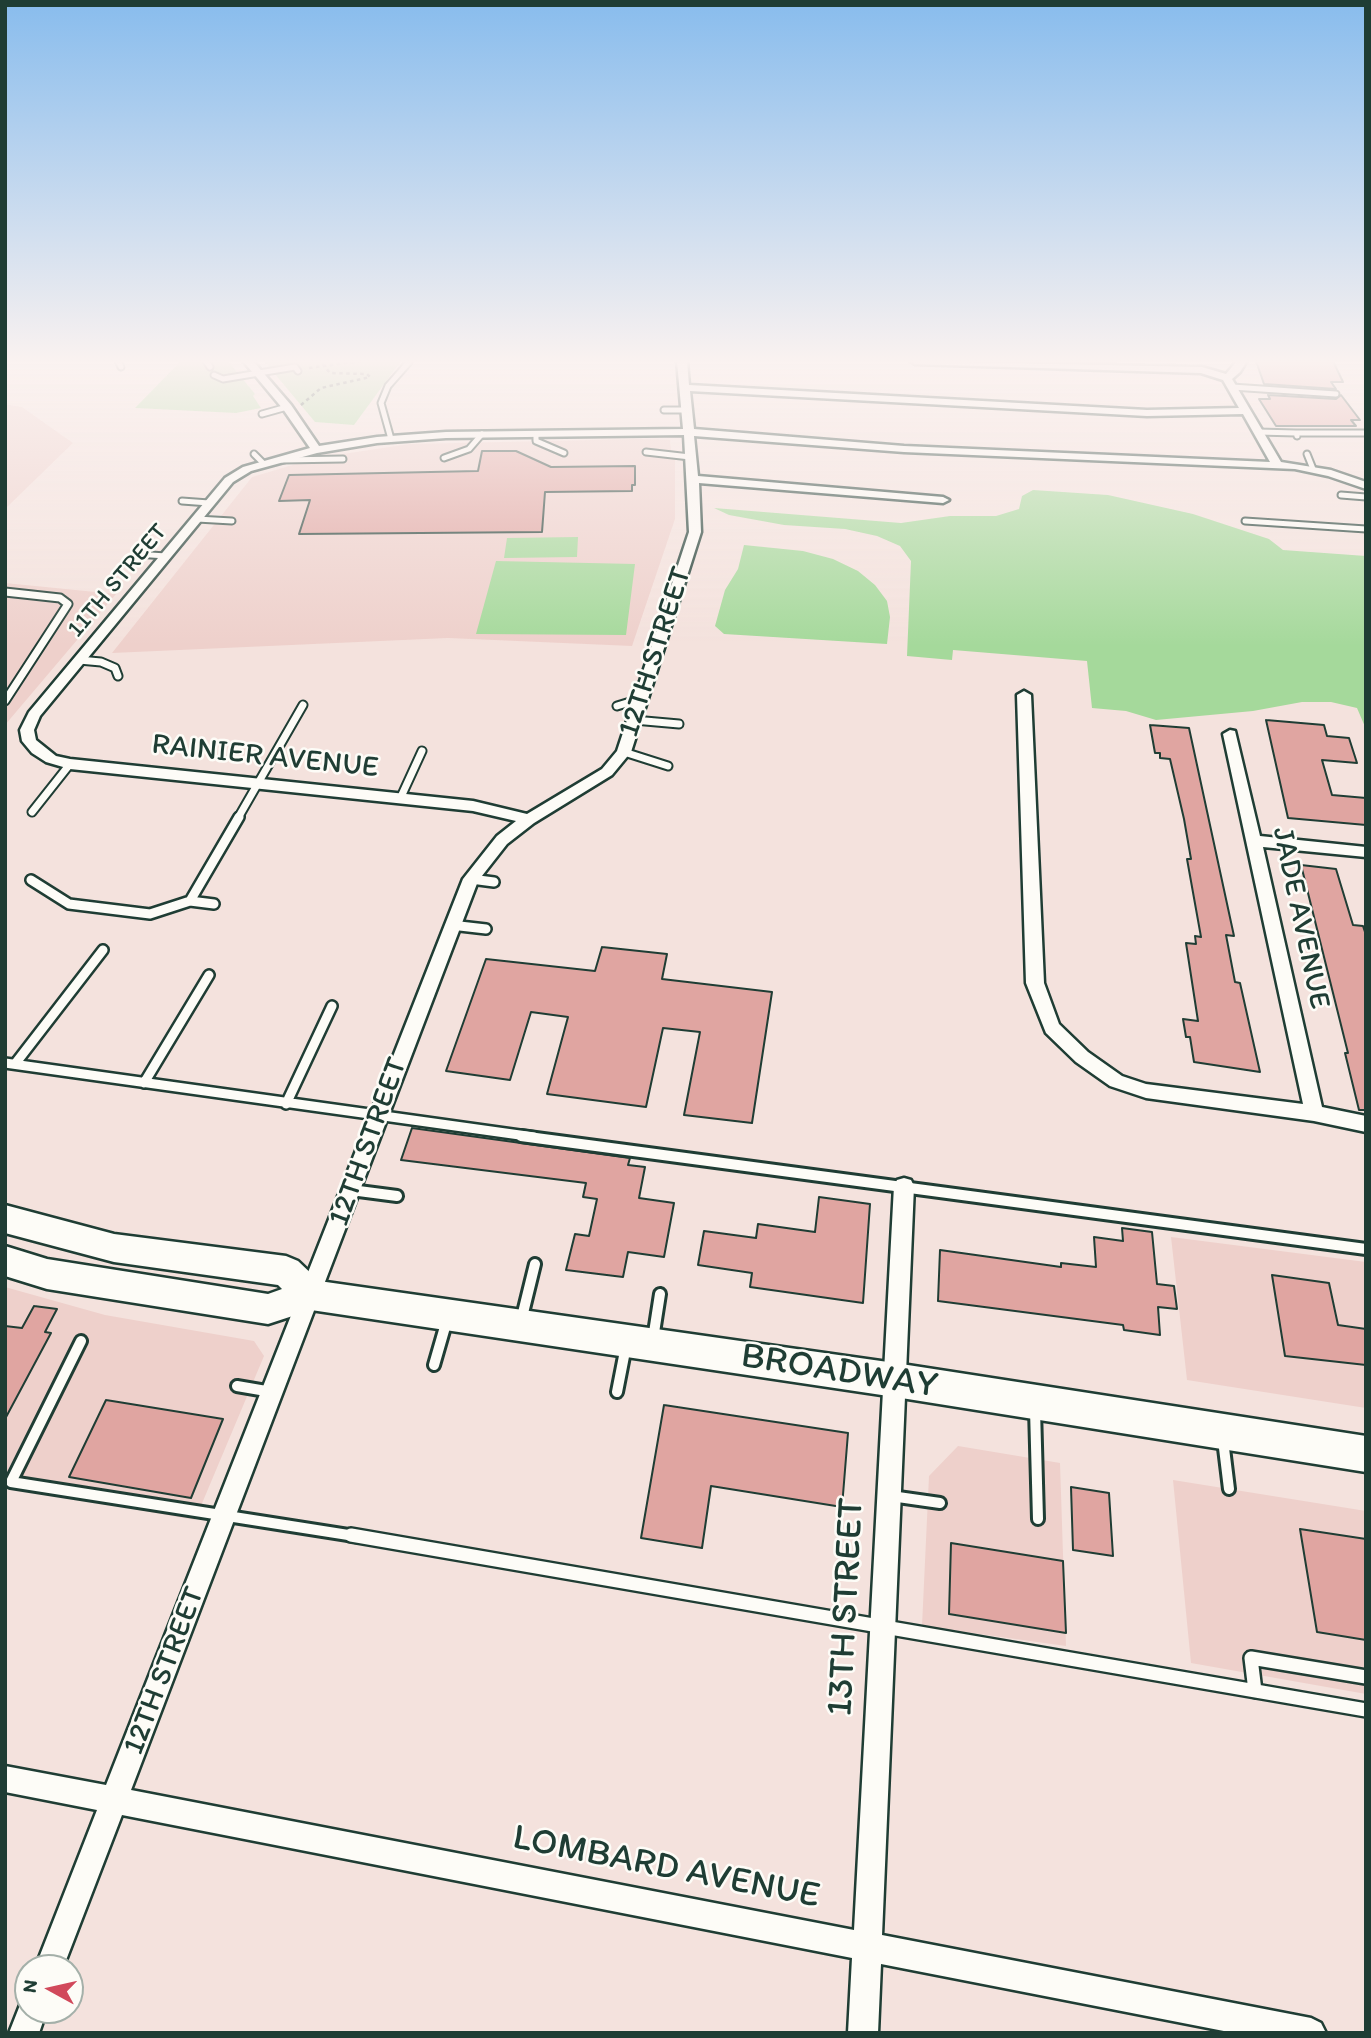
<!DOCTYPE html>
<style>
body{margin:0}
#map{position:relative;width:1371px;height:2038px;overflow:hidden;background:#f4e2dd;font-family:Itim,sans-serif}
canvas{display:block}
.frame{position:absolute;inset:0;border:7px solid #1f3d34;pointer-events:none}
.north{position:absolute;left:14px;top:1954px;width:70px;height:70px;box-sizing:border-box;background:#fdfcf7;border:2px solid #a4b0a9;border-radius:50%;rotate:278deg;font-size:19px;font-weight:700;line-height:28px;text-align:center;color:#1f3d34}
.north::after{content:'';display:block;margin:auto;width:24px;height:32px;background:#d1495b;clip-path:polygon(50% 0,100% 100%,50% 72%,0 100%)}
</style>
<div id="map">
<canvas width="1371" height="2038"></canvas>
<div class="frame"></div>
<div class="north">N</div>
</div>
<script>
const ctx = document.querySelector('canvas').getContext('2d');
ctx.lineJoin = 'round';
function paint(path, color) {
  ctx.fillStyle = color;
  ctx.fill(path, 'evenodd');
}
function poly(rows) {
  const path = new Path2D();
  for (const r of rows) {
    path.moveTo(r[0], r[1]);
    for (let i = 2; i < r.length; i += 2) path.lineTo(r[i], r[i + 1]);
  }
  return path;
}
function strokePath(path, color, width, dash) {
  ctx.strokeStyle = color;
  ctx.lineWidth = width;
  ctx.lineCap = dash ? 'butt' : 'round';
  ctx.setLineDash(dash || []);
  ctx.stroke(path);
}
function write(font, color, halo, rows, align = 'center') {
  ctx.font = font + ' Itim,sans-serif';
  ctx.lineWidth = 5;
  ctx.setLineDash([]);
  ctx.textBaseline = 'middle';
  ctx.strokeStyle = halo;
  ctx.fillStyle = color;
  for (const [text, x, y, turn = 0] of rows) {
    ctx.save();
    ctx.translate(x, y);
    ctx.rotate((+turn || 0) * Math.PI / 180);
    ctx.textAlign = isNaN(turn) ? turn : align;
    if (halo) ctx.strokeText(text, 0, 0);
    ctx.fillText(text, 0, 0);
    ctx.restore();
  }
}
const built = poly([
 [5,404,22,407,73,443,5,509],
 [637,439,670,440,671,450,675,452,675,519,632,646,448,638,112,653,252,477,316,458,409,444],
 [5,583,116,594,5,725],
 [1171,1237,1366,1262,1366,1408,1187,1380],
 [5,1287,105,1315,254,1341,264,1356,195,1520,5,1486],
 [958,1446,1060,1463,1066,1646,922,1626,929,1476],
 [1173,1480,1366,1511,1366,1694,1191,1663]
]);
const green = poly([
 [181,361,228,361,255,394,253,396,261,408,236,413,135,408],
 [264,361,401,361,354,425,315,422],
 [1033,490,1108,495,1193,514,1269,539,1283,550,1366,556,1366,729,1357,708,1331,702,1302,702,1253,711,1156,720,1126,711,1092,708,1087,661,953,650,952,660,907,656,911,561,900,546,877,536,845,529,784,525,729,515,714,508,901,523,950,516,996,516,1019,509,1022,496],
 [578,537,577,557,504,558,507,538],
 [744,545,803,551,833,559,858,571,875,585,887,601,890,617,887,644,724,634,715,626,725,590,738,569],
 [496,561,635,564,626,635,476,634]
]);
const building = poly([
 [1256,361,1333,361,1343,382,1331,382,1336,389,1264,384,1256,361],
 [1268,395,1336,399,1341,395,1360,420,1351,420,1356,426,1276,426,1259,399,1270,399,1268,395],
 [482,451,516,451,551,467,635,466,635,485,632,485,632,491,545,492,542,532,299,534,310,500,279,501,289,475,478,471,482,451],
 [1266,720,1324,725,1327,736,1349,738,1357,763,1322,760,1332,795,1366,798,1366,825,1288,818,1266,720],
 [1150,725,1189,728,1234,936,1226,935,1235,982,1240,983,1260,1072,1194,1062,1190,1037,1186,1037,1183,1019,1198,1021,1186,943,1196,944,1195,936,1201,937,1187,859,1191,859,1184,819,1170,759,1160,758,1160,753,1155,753,1150,725],
 [1301,865,1336,869,1353,925,1363,926,1366,935,1366,1110,1359,1110,1345,1053,1348,1053,1301,865],
 [602,947,667,954,662,979,772,992,752,1123,684,1115,700,1032,663,1028,646,1107,547,1094,568,1017,531,1012,510,1080,446,1071,486,959,595,971,602,947],
 [412,1128,630,1158,628,1165,645,1167,639,1198,674,1203,664,1257,628,1252,623,1277,566,1270,575,1234,589,1236,597,1199,583,1197,586,1183,401,1160,412,1128],
 [819,1197,870,1204,863,1303,750,1287,752,1273,698,1265,704,1231,756,1238,758,1224,815,1232,819,1197],
 [1122,1228,1152,1232,1157,1284,1174,1286,1177,1309,1158,1307,1160,1335,1124,1330,1123,1325,938,1301,940,1250,1061,1267,1061,1263,1096,1267,1094,1237,1123,1241,1122,1228],
 [1272,1275,1329,1283,1338,1325,1366,1329,1366,1365,1285,1356,1272,1275],
 [34,1306,57,1309,45,1332,51,1333,5,1419,5,1326,22,1328,34,1306],
 [106,1400,223,1419,191,1498,69,1477,106,1400],
 [664,1405,848,1433,842,1507,711,1486,702,1548,641,1538,664,1405],
 [1071,1487,1109,1493,1113,1556,1073,1550,1071,1487],
 [1300,1529,1366,1539,1366,1640,1317,1632,1300,1529],
 [951,1543,1063,1561,1066,1633,949,1614,951,1543]
]);
const path = poly([
 [309,368,361,361],
 [301,405,321,388,370,377,367,374,330,373,320,361]
]);
const serviceFar4 = poly([
 [118,361,121,367],
 [206,361,210,367],
 [214,375,223,379,295,367,298,371],
 [1232,387,1336,394],
 [664,410,687,410],
 [262,414,287,407],
 [1258,432,1296,433,1297,436],
 [1296,433,1366,433],
 [536,434,536,441,564,453],
 [391,439,381,403,388,386,410,361],
 [646,452,690,457],
 [254,454,264,464],
 [1307,454,1313,469],
 [444,458,469,449,482,434],
 [282,460,343,459],
 [1341,495,1366,497],
 [182,501,209,503],
 [197,519,232,521],
 [1245,521,1366,529],
 [136,554,166,556],
 [136,554,149,540]
]);
const serviceFar3 = poly([
 [5,592,60,598,68,604,5,701],
 [79,660,101,662,115,668,118,676],
 [617,706,640,699],
 [634,720,679,724],
 [624,752,668,766],
 [400,799,422,751],
 [32,812,70,764],
 [238,818,303,705]
]);
const serviceFar2 = poly([
 [471,879,494,882],
 [31,880,69,904,150,914,190,901,239,817],
 [190,901,214,904],
 [451,925,486,929],
 [5,1063,534,1137],
 [15,1064,103,950],
 [144,1083,209,975],
 [286,1104,332,1006]
]);
const serviceFar1 = poly([
 [521,1136,1366,1249],
 [351,1190,397,1196],
 [521,1321,535,1264],
 [653,1339,660,1294],
 [81,1341,11,1482,361,1537],
 [434,1365,447,1320],
 [237,1386,272,1392],
 [617,1392,626,1346],
 [1035,1409,1038,1519],
 [1223,1440,1229,1489],
 [891,1496,940,1503]
]);
const service = poly([
 [351,1535,1366,1710],
 [1255,1691,1251,1658,1366,1677]
]);
const minor = poly([
 [243,361,253,361,291,405,319,446,377,437,446,432,683,429,677,361,687,361,689,385,1147,410,1239,408,1223,380,1201,373,915,364,910,361,1202,367,1226,374,1237,361,1247,361,1240,372,1232,379,1281,462,1331,470,1366,482,1366,489,1328,476,1295,469,904,452,694,436,698,476,943,497,949,500,943,503,699,483,701,532,631,752,612,775,534,823,507,844,478,881,131,1790,854,1930,894,1186,897,1180,904,1178,911,1180,914,1186,882,1935,1311,2018,1321,2023,1326,2033,1234,2033,881,1964,878,2033,848,2033,852,1958,122,1815,63,1968,35,1968,97,1810,5,1792,5,1766,106,1785,463,879,497,836,516,821,473,811,70,769,46,762,32,753,22,741,20,730,29,712,225,478,243,467,310,448,283,409,243,361],
 [690,391,1147,416,1243,414,1270,462,904,446,694,429,690,391],
 [684,435,689,532,617,751,602,769,527,814,473,801,70,759,56,756,36,740,34,730,40,716,233,482,251,471,317,453,377,443,446,438,684,435],
 [1024,691,1031,695,1044,983,1059,1024,1088,1052,1122,1076,1146,1084,1303,1104,1223,734,1230,730,1235,731,1260,836,1366,847,1366,857,1263,847,1322,1107,1366,1116,1366,1132,1314,1121,1146,1098,1110,1086,1076,1062,1046,1033,1026,983,1017,695,1024,691],
 [28,1997,28,2010,47,2010,39,2033,9,2033,22,2000,28,1997]
]);
const primary = poly([
 [5,1205,114,1234,286,1256,298,1261,319,1281,895,1363,1366,1436,1366,1472,895,1397,311,1310,268,1324,47,1289,5,1276,5,1246,47,1259,268,1294,282,1289,278,1285,114,1262,5,1233,5,1205]
]);
const farStreetnames = [
 ["11TH STREET",118,581,-50]
];
const streetNames = [
 ["12TH STREET",656,652,-72],
 ["RAINIER AVENUE",265,757,6],
 ["JADE AVENUE",1300,918,78],
 ["12TH STREET",369,1142,-70],
 ["12TH STREET",165,1671,-69]
];
const nearStreetnames = [
 ["BROADWAY",839,1372,9],
 ["13TH STREET",847,1607,-87],
 ["LOMBARD AVENUE",666,1868,11]
];
paint(built, '#eed0cb');
paint(green, '#a5d99b');
paint(building, '#e0a5a1');
strokePath(building, '#1f3d34', 2);
strokePath(serviceFar4, '#1f3d34', 9);
strokePath(serviceFar3, '#1f3d34', 11);
strokePath(serviceFar2, '#1f3d34', 14);
strokePath(serviceFar1, '#1f3d34', 16);
strokePath(service, '#1f3d34', 18);
strokePath(minor, '#1f3d34', 5);
strokePath(primary, '#1f3d34', 5);
strokePath(path, '#1f3d34', 2.5, [3.5, 3.5]);
strokePath(serviceFar4, '#fdfcf7', 5);
strokePath(serviceFar3, '#fdfcf7', 7);
strokePath(serviceFar2, '#fdfcf7', 9);
strokePath(serviceFar1, '#fdfcf7', 10);
strokePath(service, '#fdfcf7', 13);
paint(minor, '#fdfcf7');
paint(primary, '#fdfcf7');
const sky = ctx.createLinearGradient(0, 0, 0, 646);
sky.addColorStop(0, '#88bced');
sky.addColorStop(0.56, '#faf2f0');
sky.addColorStop(1, '#faf2f000');
ctx.fillStyle = sky;
ctx.fillRect(0, 0, 1371, 646);
write('24px', '#1f3d34', '#fdfcf7', farStreetnames);
write('30px', '#1f3d34', '#fdfcf7', streetNames);
write('37px', '#1f3d34', '#fdfcf7', nearStreetnames);
</script>
